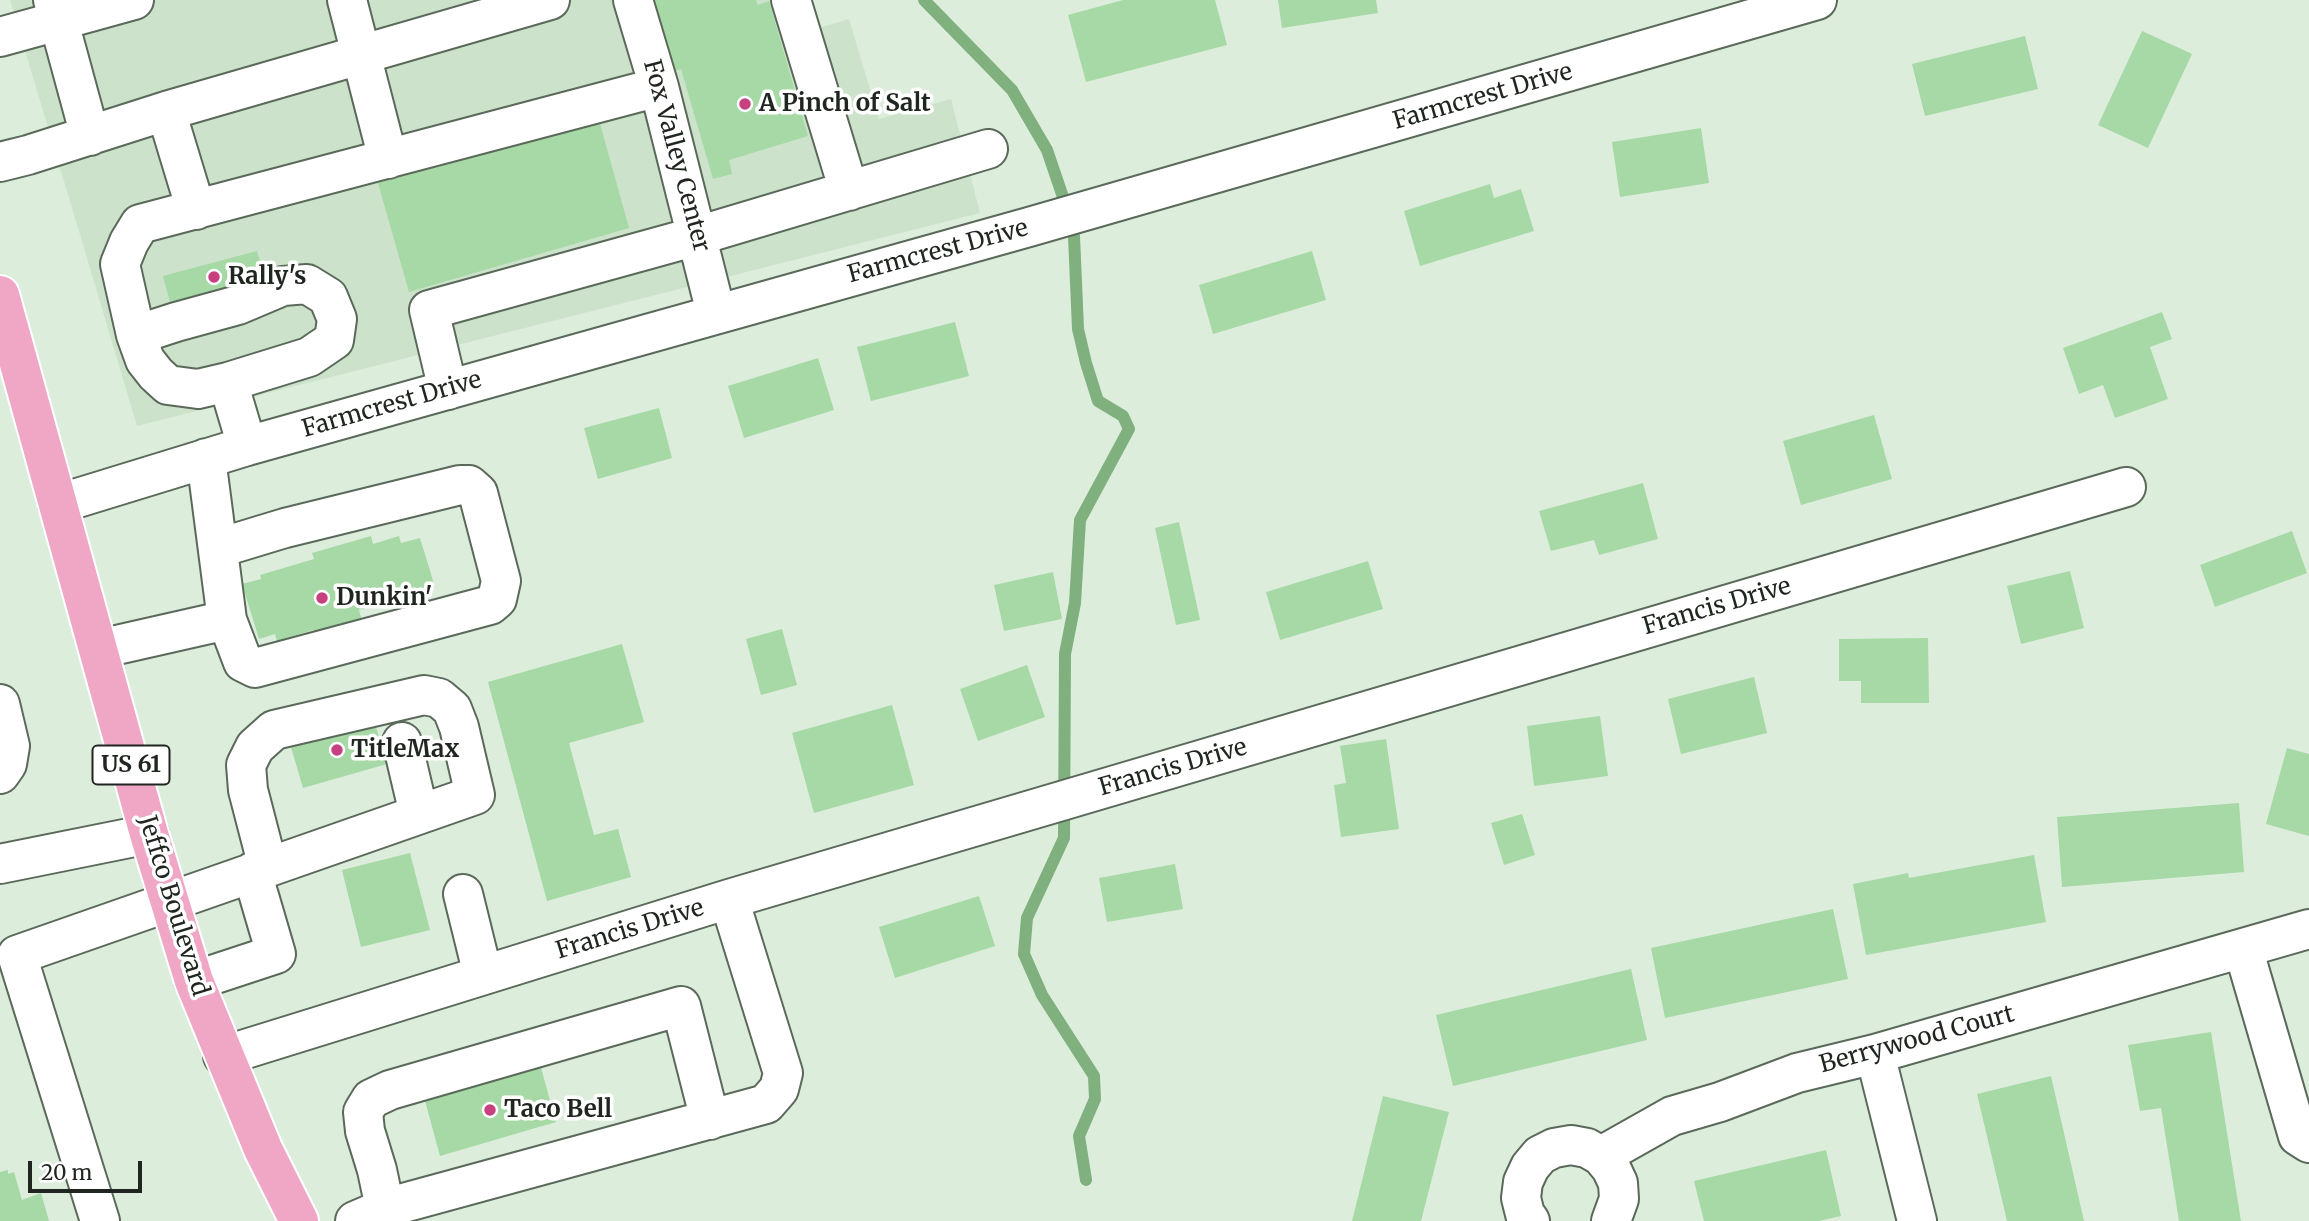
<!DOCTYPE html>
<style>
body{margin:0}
#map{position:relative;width:2309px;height:1221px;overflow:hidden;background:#ddeddc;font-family:Merriweather,serif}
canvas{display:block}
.scale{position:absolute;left:28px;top:1161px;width:114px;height:32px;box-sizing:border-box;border:4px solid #1f251f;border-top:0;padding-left:9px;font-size:21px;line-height:24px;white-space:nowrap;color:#1f251f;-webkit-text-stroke:5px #fff;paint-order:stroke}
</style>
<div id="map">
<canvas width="2309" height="1221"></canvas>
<div class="scale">20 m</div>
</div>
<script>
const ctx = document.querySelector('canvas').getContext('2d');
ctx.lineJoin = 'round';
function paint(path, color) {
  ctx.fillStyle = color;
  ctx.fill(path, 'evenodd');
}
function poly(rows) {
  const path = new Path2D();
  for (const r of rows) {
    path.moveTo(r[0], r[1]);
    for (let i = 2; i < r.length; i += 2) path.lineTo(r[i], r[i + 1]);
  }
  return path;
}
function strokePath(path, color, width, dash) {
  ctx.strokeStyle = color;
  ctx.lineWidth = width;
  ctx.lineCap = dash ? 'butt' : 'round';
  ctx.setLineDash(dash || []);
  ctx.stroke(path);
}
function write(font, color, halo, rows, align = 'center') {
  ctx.font = font + ' Merriweather,serif';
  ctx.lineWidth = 7;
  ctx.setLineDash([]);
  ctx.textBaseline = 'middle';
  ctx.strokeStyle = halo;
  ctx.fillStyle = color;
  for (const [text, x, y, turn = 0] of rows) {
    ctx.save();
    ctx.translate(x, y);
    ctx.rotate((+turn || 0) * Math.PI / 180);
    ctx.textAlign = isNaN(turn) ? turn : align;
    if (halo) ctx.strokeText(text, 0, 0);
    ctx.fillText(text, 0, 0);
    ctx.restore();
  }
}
const built = poly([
 [10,0,810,0,819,28,849,19,879,119,951,99,980,213,137,426]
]);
const stream = poly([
 [924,0,1012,90,1047,150,1065,203],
 [1074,236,1078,329,1086,363,1098,401,1123,416,1129,429,1080,520,1075,603,1065,654,1064,838,1027,918,1024,954,1042,995,1094,1076,1095,1099,1079,1136,1086,1180]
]);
const building = poly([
 [645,0,756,0,758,5,769,1,808,136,729,160,732,174,713,179,681,69,666,73],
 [1123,0,1215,0,1227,45,1086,82,1068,15],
 [1278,0,1376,0,1378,13,1282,28],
 [2142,31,2192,54,2148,148,2098,125],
 [2025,36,2038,89,1925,116,1912,64],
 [599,120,629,228,409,292,378,183],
 [1701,128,1709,183,1620,197,1612,142],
 [1490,184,1494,198,1521,189,1534,231,1420,266,1404,211],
 [257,251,264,278,170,302,163,276],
 [1312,251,1326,300,1213,334,1199,285],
 [2162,312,2172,339,2150,347,2168,399,2115,418,2103,385,2079,394,2063,348],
 [955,322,969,376,871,401,857,347],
 [818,358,834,410,744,438,728,386],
 [659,408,672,458,598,479,584,428],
 [1874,415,1892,479,1801,505,1783,441],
 [1643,483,1658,539,1599,555,1594,540,1551,551,1539,511],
 [1179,522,1200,620,1176,625,1155,528],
 [2292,531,2307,573,2215,607,2200,565],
 [371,536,373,544,399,536,401,543,420,538,435,587,359,610,362,621,315,635,313,630,277,641,275,634,259,639,242,584,261,579,260,575,314,559,312,553],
 [1368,561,1383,609,1280,640,1266,592],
 [2070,571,2084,628,2021,644,2007,586],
 [1053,572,1062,619,1004,631,994,585],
 [782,629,797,685,761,695,746,639],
 [1928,638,1929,703,1861,703,1861,681,1839,681,1839,639],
 [622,644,644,722,569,743,594,835,618,829,631,877,547,901,488,682],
 [1027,665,1045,717,978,741,960,689],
 [1754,677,1767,733,1681,754,1668,699],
 [892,705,914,785,814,813,792,733],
 [372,713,387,764,303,788,288,737],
 [1600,716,1608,776,1534,786,1527,726],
 [1386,739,1399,829,1341,837,1334,785,1346,783,1340,746],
 [2287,748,2309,754,2309,836,2266,824],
 [2239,803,2244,872,2062,887,2057,817],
 [1522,814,1535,855,1504,865,1491,823],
 [410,853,430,930,361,947,342,870],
 [2034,855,2046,922,1866,955,1853,884,1908,873,1909,878],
 [1175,864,1183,909,1107,922,1099,878],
 [979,896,995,946,895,978,879,927],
 [1833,909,1848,979,1665,1018,1651,948],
 [1631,969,1647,1040,1453,1086,1436,1015],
 [2211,1032,2241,1221,2179,1221,2161,1108,2140,1111,2128,1045],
 [540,1064,556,1122,440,1156,424,1097],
 [2051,1076,2084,1221,2007,1221,1977,1094],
 [1383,1096,1449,1112,1421,1221,1352,1221],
 [1826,1150,1841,1216,1819,1221,1704,1221,1694,1181],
 [8,1170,8,1174,14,1172,22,1200,41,1193,49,1221,0,1221,0,1172]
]);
const minor = poly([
 [53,0,90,136],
 [347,0,388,159],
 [633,0,659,87,716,313],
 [791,0,849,191],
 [0,37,134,0],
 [166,111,196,210],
 [0,162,28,155,166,111,550,0],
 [136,335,176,322,238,305,283,286,307,284,328,297,337,319,334,340,309,357,228,382,198,389,168,385,156,374,145,360,136,335,120,264,129,242,140,224,659,87],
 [228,382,247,446],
 [448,390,429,310,697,236,988,149],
 [58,504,247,446,1029,227,1817,0],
 [219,548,285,528,460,485,469,485,478,493,501,581,497,599,490,605,255,668,243,662,227,620],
 [99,649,227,620,206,458],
 [0,704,10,746,7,764,0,774],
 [402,742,419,814],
 [0,864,149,834],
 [463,894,483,975],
 [2243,948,2298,1136,2309,1143],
 [194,981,276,954,252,872],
 [1875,1054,1917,1221],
 [223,1056,729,899,2126,487],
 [1601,1156,1672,1116,1720,1102,1797,1073,1875,1054,2309,929],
 [385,1208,377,1170,365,1131,363,1112,371,1099,390,1090,681,1006,710,1120],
 [100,1221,17,955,475,795,459,727,452,709,439,698,424,695,274,730,255,747,246,765,248,790,268,867],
 [355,1221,385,1208,766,1104,779,1089,783,1073,729,899],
 [1530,1221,1525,1214,1521,1198,1523,1182,1530,1167,1540,1155,1554,1148,1571,1145,1587,1148,1601,1156,1611,1168,1618,1183,1619,1199,1611,1221]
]);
const major = poly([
 [0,295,149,834,194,981,263,1149,299,1221]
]);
const markers = [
 [745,104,7,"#c7407f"],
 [214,277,7,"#c7407f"],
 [322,598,7,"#c7407f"],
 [337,750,7,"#c7407f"],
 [490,1110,7,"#c7407f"]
];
const shields = [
 [131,765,77]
];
const shieldNames = [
 ["US 61",131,765]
];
const streetNames = [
 ["Farmcrest Drive",1483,97,-16],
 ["Fox Valley Center",676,156,75],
 ["Farmcrest Drive",938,252,-15],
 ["Farmcrest Drive",392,405,-16],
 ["Francis Drive",1717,607,-16],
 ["Francis Drive",1173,768,-16],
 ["Jeffco Boulevard",173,906,73],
 ["Francis Drive",630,930,-17],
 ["Berrywood Court",1917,1040,-15]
];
const poiNames = [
 ["A Pinch of Salt",759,104],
 ["Rally's",228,277],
 ["Dunkin'",336,598],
 ["TitleMax",351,750],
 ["Taco Bell",504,1110]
];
paint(built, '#cce2cb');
strokePath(stream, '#7fb07e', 12);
paint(building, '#a6d9a5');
strokePath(minor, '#5a695a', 42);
strokePath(major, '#fff', 42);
strokePath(minor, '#fff', 38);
strokePath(major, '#efa7c5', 38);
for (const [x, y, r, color] of markers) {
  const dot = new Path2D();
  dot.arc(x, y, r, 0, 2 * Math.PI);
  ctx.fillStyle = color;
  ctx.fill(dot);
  strokePath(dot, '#fff', 2.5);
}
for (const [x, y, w] of shields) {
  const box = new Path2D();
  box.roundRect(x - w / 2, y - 19.5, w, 39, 5);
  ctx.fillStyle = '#fff';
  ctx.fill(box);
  strokePath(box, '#1f251f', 2);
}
write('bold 23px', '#1f251f', null, shieldNames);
write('24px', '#1f251f', '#fff', streetNames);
write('bold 24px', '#1f251f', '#fff', poiNames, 'left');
</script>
